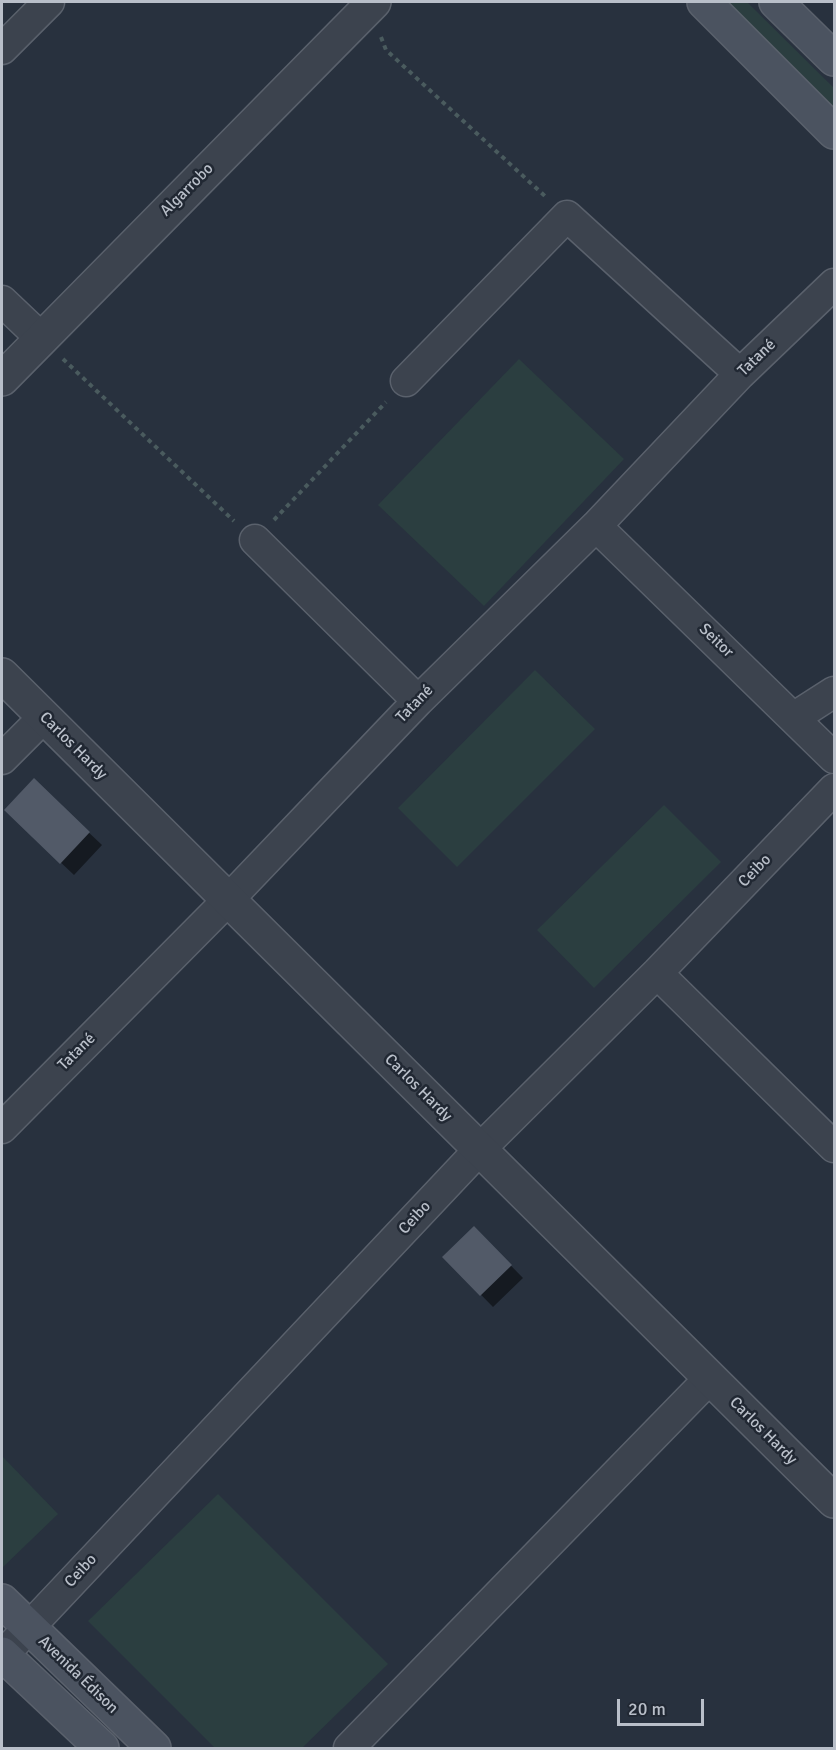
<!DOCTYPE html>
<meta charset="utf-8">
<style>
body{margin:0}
#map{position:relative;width:836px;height:1750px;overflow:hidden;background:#28313e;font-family:Signika,sans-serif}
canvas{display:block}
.frame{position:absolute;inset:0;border:3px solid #b9bfc9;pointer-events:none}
.scale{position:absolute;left:617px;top:1699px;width:87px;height:27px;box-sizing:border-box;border:3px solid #b9bfc9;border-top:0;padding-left:8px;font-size:18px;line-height:21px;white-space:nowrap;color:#b9bfc9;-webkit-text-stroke:4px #212833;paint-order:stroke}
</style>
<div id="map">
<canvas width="836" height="1750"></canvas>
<div class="frame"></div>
<div class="scale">20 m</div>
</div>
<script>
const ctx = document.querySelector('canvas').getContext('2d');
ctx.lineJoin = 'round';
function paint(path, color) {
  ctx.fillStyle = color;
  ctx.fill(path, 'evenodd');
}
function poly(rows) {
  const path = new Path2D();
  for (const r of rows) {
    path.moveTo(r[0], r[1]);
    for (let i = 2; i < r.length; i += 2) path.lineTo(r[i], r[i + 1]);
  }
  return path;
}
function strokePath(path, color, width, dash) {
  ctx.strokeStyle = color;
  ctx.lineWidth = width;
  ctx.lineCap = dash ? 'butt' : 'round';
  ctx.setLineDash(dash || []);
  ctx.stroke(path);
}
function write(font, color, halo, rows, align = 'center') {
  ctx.font = font + ' Signika,sans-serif';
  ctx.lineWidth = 5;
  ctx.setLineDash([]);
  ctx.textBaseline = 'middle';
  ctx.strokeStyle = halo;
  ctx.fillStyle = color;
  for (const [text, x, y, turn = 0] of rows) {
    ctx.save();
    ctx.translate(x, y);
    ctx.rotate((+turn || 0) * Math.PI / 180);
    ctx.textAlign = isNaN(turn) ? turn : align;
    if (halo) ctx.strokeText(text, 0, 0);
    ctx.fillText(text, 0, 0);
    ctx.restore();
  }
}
const green = poly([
 [728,2,747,2,834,88,834,107],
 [519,359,624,459,484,606,378,505],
 [535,670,595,729,457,867,398,808],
 [664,805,721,862,594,988,537,930],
 [2,1456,58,1514,2,1568],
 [218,1494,388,1664,302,1748,215,1748,88,1621]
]);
const shadow = poly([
 [34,781,102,845,74,875,18,822],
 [474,1228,523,1278,493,1307,444,1257]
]);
const building = poly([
 [34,778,90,832,60,864,4,810],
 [474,1226,512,1265,480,1296,442,1257]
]);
const path = poly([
 [381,37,386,50,547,198],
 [63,359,234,521],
 [274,520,386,402]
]);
const minor = poly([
 [2,49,49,2],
 [2,301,41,338],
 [406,381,567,216,740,374],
 [596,526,834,758],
 [255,540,418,701],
 [795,717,834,692],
 [2,759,44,717],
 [657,973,834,1147],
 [2,1128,228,900,418,701,596,526,740,374,834,284],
 [3,1655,479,1150,657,973,834,789],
 [349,1748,710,1378]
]);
const tertiary = poly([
 [2,379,374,2],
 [2,675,834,1501]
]);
const secondary = poly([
 [704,2,834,132],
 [776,2,834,59],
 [2,1601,154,1748],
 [2,1654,102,1748]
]);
const streetNames = [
 ["Algarrobo",187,190,-45],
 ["Tatané",757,358,-44],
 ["Seitor",716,641,44],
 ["Tatané",415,704,-46],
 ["Carlos Hardy",73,746,45],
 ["Ceibo",755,871,-46],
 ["Tatané",77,1052,-45],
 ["Carlos Hardy",418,1088,45],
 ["Ceibo",415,1218,-47],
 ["Carlos Hardy",763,1431,45],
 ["Ceibo",81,1571,-47],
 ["Avenida Édison",78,1675,44]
];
paint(green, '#2b3e40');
paint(shadow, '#0007');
paint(building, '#525a68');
strokePath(minor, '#5a616c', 33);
strokePath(tertiary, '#5a616c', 36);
strokePath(secondary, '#5a616c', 36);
strokePath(path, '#4a5b5e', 4, [4.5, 4.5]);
strokePath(minor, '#3c434e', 30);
strokePath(tertiary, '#3c434e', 33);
strokePath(secondary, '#4b5360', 33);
write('16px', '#b9bfc9', '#212833', streetNames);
</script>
